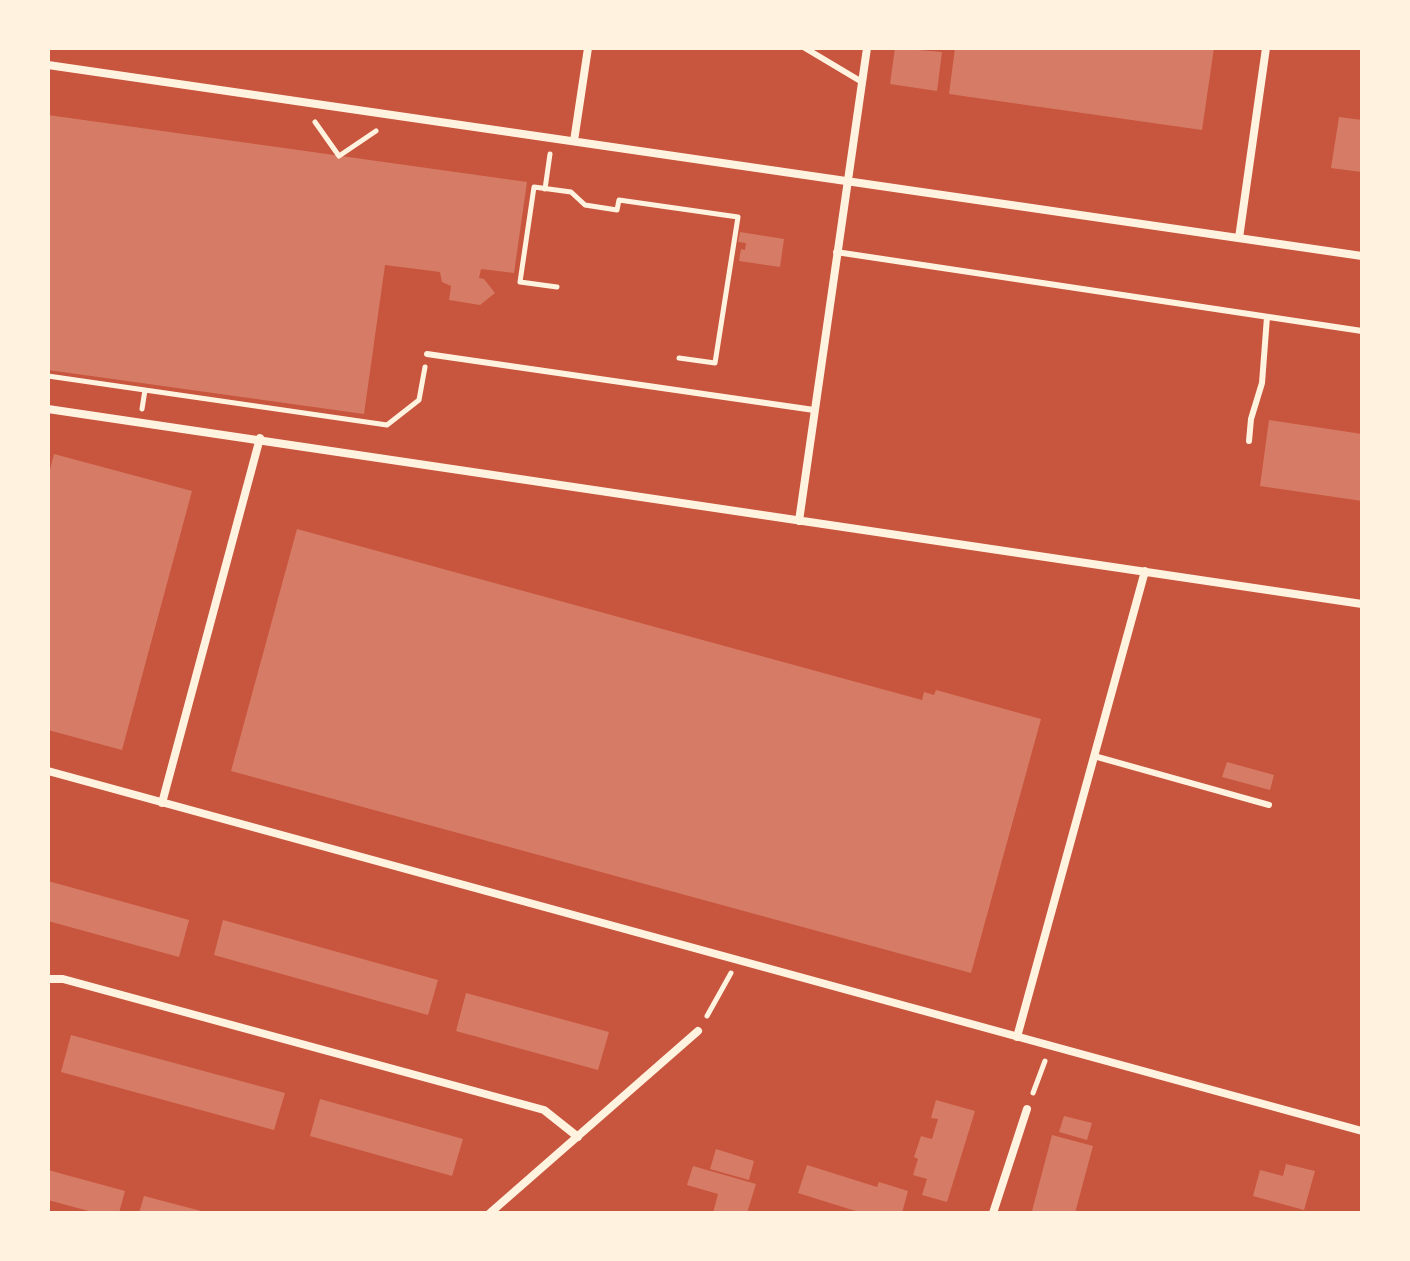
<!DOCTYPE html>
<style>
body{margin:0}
#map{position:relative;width:1410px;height:1261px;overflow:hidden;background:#c8553d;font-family:"Archivo Narrow",sans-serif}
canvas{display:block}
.frame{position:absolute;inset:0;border:50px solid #fff3e0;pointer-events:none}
</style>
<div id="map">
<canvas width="1410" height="1261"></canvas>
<div class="frame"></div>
</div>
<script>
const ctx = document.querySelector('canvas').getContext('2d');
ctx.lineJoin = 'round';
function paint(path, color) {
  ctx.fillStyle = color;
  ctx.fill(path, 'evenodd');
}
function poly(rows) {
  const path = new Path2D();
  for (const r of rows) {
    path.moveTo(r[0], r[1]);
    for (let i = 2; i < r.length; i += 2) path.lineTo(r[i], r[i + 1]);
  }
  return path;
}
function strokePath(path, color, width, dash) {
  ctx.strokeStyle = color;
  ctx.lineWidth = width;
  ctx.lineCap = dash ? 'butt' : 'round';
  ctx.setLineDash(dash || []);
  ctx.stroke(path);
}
const building = poly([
 [895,48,942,52,937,91,890,84],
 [955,48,1214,48,1202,130,949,94],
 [48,115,527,182,514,273,481,269,479,278,484,279,495,293,480,305,449,300,451,286,442,282,440,272,385,265,364,414,48,370],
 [1339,117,1362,120,1362,172,1331,168],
 [740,232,784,239,780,267,739,261,741,249,745,250,746,243,738,242],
 [1269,420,1362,434,1362,501,1260,486],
 [54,454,192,491,122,750,48,730,48,477],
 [297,529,922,700,924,692,934,695,936,690,1041,719,971,973,231,771],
 [1227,762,1274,775,1270,790,1222,777],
 [48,881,189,920,179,957,48,921],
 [223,920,438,980,428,1015,214,955],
 [466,993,609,1032,598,1070,456,1031],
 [71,1035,285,1093,274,1130,61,1072],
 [320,1099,463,1139,452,1176,310,1136],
 [936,1100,975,1111,947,1202,922,1195,927,1179,913,1175,918,1159,914,1157,921,1136,932,1139,938,1119,931,1118],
 [1064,1116,1092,1123,1087,1140,1059,1132],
 [1052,1135,1093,1146,1075,1213,1032,1211],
 [716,1149,754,1161,749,1180,710,1169],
 [1286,1164,1315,1171,1304,1210,1253,1196,1260,1170,1283,1176],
 [807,1165,877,1187,879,1182,908,1191,902,1213,862,1213,798,1193],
 [693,1166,756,1184,747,1213,713,1213,718,1194,687,1185],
 [48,1170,125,1191,119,1213,96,1213,48,1200],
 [144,1196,205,1212,205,1213,139,1213]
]);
const path = poly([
 [315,122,339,156,376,131],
 [545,189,550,154],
 [557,287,520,282,534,187,571,192,585,205,617,210,619,200,738,217,715,363,679,358],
 [48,376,387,425,419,400,425,367],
 [142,409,145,390],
 [707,1016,731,973],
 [1033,1093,1045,1061]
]);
const service = poly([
 [805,48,862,82],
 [836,252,1362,331],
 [427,354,814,410],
 [1249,441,1251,419,1262,383,1267,317],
 [1094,756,1269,805]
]);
const minor = poly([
 [48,65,1362,256],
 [574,141,588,48],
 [1239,238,1266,48],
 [48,409,1362,604],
 [799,521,867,48],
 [48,771,1362,1131],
 [162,803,260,438],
 [48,979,63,979,544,1110,578,1137],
 [1017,1037,1145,571],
 [490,1213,698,1031],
 [993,1213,1027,1109]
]);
paint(building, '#d67c66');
strokePath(path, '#fff3e0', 5);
strokePath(service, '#fff3e0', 6);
strokePath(minor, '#fff3e0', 8);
</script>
